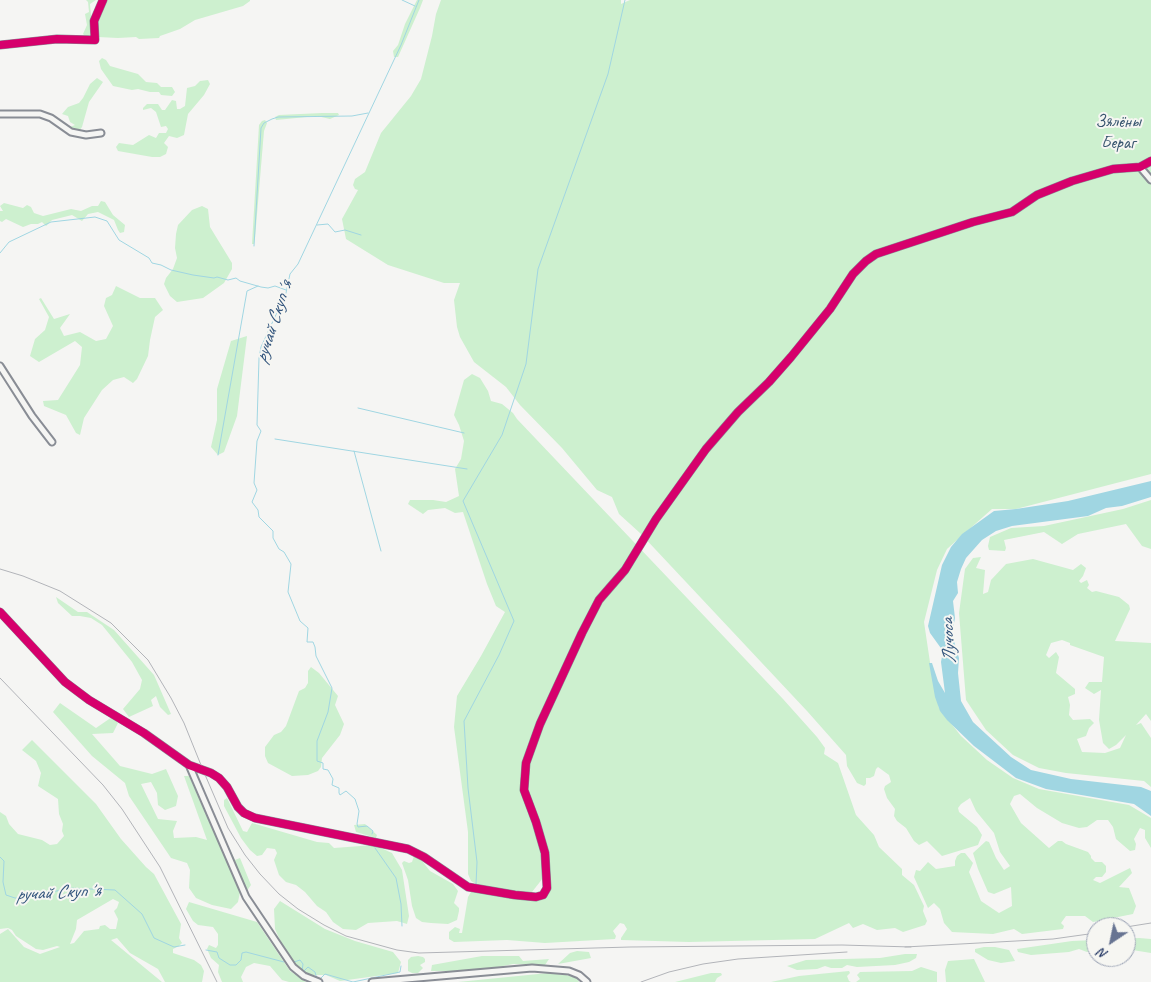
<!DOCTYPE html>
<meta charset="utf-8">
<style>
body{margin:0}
#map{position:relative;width:1151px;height:982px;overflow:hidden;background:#f5f5f3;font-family:Caveat,sans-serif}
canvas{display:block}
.north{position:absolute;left:1086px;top:917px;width:50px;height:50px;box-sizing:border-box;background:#f6f6f2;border:1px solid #9ea6b7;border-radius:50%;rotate:214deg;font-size:14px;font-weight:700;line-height:20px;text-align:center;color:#1b2f5e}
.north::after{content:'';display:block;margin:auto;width:18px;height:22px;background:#677492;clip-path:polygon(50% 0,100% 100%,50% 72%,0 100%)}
</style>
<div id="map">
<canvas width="1151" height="982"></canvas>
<div class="north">N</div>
</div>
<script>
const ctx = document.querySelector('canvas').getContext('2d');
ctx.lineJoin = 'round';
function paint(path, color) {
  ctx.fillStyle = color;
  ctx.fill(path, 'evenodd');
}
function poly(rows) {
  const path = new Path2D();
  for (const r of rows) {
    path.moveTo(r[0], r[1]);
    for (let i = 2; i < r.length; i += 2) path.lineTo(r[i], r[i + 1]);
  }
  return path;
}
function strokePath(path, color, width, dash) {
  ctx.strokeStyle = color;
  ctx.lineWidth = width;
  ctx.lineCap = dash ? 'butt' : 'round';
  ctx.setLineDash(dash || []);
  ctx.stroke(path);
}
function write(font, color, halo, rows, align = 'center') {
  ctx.font = font + ' Caveat,sans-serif';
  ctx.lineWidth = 4;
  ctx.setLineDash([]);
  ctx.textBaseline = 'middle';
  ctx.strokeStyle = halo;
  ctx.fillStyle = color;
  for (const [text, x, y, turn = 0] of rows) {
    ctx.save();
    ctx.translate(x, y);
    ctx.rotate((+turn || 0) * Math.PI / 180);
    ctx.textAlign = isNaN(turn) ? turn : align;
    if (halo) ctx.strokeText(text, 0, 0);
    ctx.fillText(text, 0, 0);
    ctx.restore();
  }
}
const green = poly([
 [86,0,96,0,90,4,92,28,90,35,87,38,83,34,87,25,85,14,89,12,88,2],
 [106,0,250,0,250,1,243,6,195,20,180,29,160,36,159,38,139,39,136,37,118,38,98,37,97,32,98,14],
 [417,0,423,0,420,8,398,57,394,57,393,51,398,45,405,24],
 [441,0,621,0,621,4,630,0,1151,0,1151,474,1016,509,992,509,947,549,937,570,924,622,931,669,939,708,961,736,987,760,1013,778,1039,789,1129,805,1151,818,1151,848,1145,838,1145,830,1140,828,1134,839,1136,844,1135,850,1130,851,1116,839,1113,827,1108,820,1097,820,1087,827,1079,828,1062,823,1037,808,1020,794,1014,796,1010,804,1021,823,1049,848,1058,841,1062,841,1066,844,1088,852,1091,856,1091,858,1095,862,1102,862,1106,866,1106,872,1102,877,1096,877,1093,880,1100,883,1130,868,1132,873,1119,887,1129,888,1136,906,1133,914,1093,922,1085,916,1066,916,1061,923,1064,926,1063,929,1022,934,1014,929,993,934,952,932,944,923,940,909,934,903,928,908,914,877,916,870,920,871,928,862,936,869,955,866,955,861,957,856,961,853,965,853,973,863,969,872,981,901,999,913,1012,906,1011,887,994,894,988,892,978,869,973,853,986,841,989,842,996,858,1004,870,1010,866,1000,852,994,833,976,811,970,798,961,804,958,808,959,812,977,827,982,835,978,845,942,856,927,841,919,845,914,841,906,828,897,821,894,816,895,809,887,798,884,789,885,786,891,782,889,775,878,767,876,769,874,776,870,778,866,778,866,784,864,786,857,783,847,766,846,755,807,711,640,533,619,514,612,497,597,490,562,448,520,405,506,387,474,362,460,337,457,327,454,300,460,283,444,283,388,265,346,239,342,219,358,190,355,189,353,185,355,179,365,172,381,133,411,96,421,79,432,36,436,14],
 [102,58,106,60,110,66,138,74,146,82,157,83,161,87,172,87,175,92,172,96,161,95,159,92,150,92,138,89,132,90,113,86,101,69,99,61],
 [97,78,103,82,89,102,82,127,79,131,70,130,70,127,75,125,70,122,68,116,62,114,68,107,79,103,83,98,90,84],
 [208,80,210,84,204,95,188,114,184,135,177,138,169,136,164,143,168,147,166,154,160,157,152,157,118,151,116,147,119,143,133,145,149,135,156,138,159,133,166,133,168,129,166,126,161,127,156,112,151,108,143,110,143,108,147,104,158,104,162,110,165,110,172,100,176,101,177,109,180,109,185,106,187,88,195,86,200,81],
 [322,113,338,113,339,115,330,119,317,116,276,120,275,117,279,115],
 [265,120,267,123,264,131,255,238,254,244,252,244,259,125,262,121],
 [101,201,105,202,113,215,125,225,124,232,120,233,118,230,114,220,98,212,88,214,82,221,72,215,52,220,46,226,42,222,38,224,31,224,23,227,6,219,2,222,0,221,0,211,3,211,0,206,4,203,23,208,27,205,31,207,34,213,43,216,71,209,81,211,92,206,98,206],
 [202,206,208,209,210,227,232,263,232,269,224,283,203,298,177,302,170,296,164,284,166,278,173,269,177,258,175,248,176,234,178,225,192,210],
 [116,286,140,298,155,298,163,310,155,317,150,340,148,356,137,379,133,383,124,377,113,380,102,390,84,418,80,435,76,433,66,415,44,406,43,401,58,400,80,365,82,347,75,341,39,362,30,356,35,339,45,330,49,317,39,299,41,298,54,319,70,314,60,328,64,336,80,332,96,341,106,339,113,326,104,306,106,298,112,295],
 [247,336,237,416,224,452,218,455,211,447,217,420,217,389,231,341],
 [472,374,480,378,488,391,491,401,502,404,513,413,517,419,783,699,817,737,825,748,824,754,838,763,856,815,874,835,879,847,902,869,902,875,914,885,924,906,923,911,927,921,925,925,903,932,895,928,877,930,863,924,853,928,849,923,815,939,689,942,621,940,621,938,627,929,624,924,620,923,613,931,616,936,615,939,545,943,507,940,454,942,449,939,449,932,455,927,460,929,459,933,462,933,468,897,471,892,481,893,483,888,471,881,468,874,468,832,454,727,457,696,481,656,505,612,496,606,487,584,463,512,455,513,445,508,428,510,423,514,408,504,410,500,433,500,446,502,459,496,455,469,461,459,464,441,459,425,454,415,464,380],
 [543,878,545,880,544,886,547,894,544,899,538,901,532,898,532,892],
 [1151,500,1151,549,1142,546,1126,524,1078,534,1062,544,1044,532,1004,540,1006,548,1005,551,989,550,988,546,990,537,1011,528,1044,526,1123,509],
 [981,557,976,568,985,570,983,594,988,592,991,580,1006,564,1033,559,1073,570,1081,564,1086,568,1083,576,1079,581,1081,583,1087,580,1089,585,1087,588,1092,592,1096,591,1119,597,1129,605,1130,609,1115,641,1151,643,1151,721,1146,714,1136,725,1141,723,1151,738,1151,787,1144,781,1066,773,1039,768,1013,755,986,730,966,700,959,613,965,569,973,558],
 [1062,640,1070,643,1070,645,1104,657,1102,682,1089,682,1085,688,1094,694,1101,690,1099,720,1103,743,1109,749,1116,745,1126,735,1120,748,1105,753,1082,752,1077,739,1086,736,1089,728,1094,723,1090,719,1073,720,1069,715,1070,705,1068,697,1075,694,1075,689,1056,673,1059,657,1056,652,1049,658,1046,655,1051,643],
 [56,597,78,612,87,612,114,630,154,675,171,714,168,715,160,707,156,696,151,700,153,706,129,717,123,709,140,689,142,680,132,662,102,625,91,618,80,616,72,616,58,603],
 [311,667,319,673,338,696,335,705,344,724,340,735,322,758,321,767,318,771,308,775,292,776,268,763,265,756,265,747,274,735,281,732,286,726,299,691,305,688,308,683,308,671],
 [60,703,96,728,112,717,118,723,113,733,92,734,120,766,152,774,166,769,178,796,176,806,165,810,158,805,157,793,151,782,141,784,158,819,177,821,173,831,174,838,196,837,207,840,184,776,189,776,240,892,238,902,231,909,212,905,196,898,189,888,190,870,187,863,171,858,129,796,125,783,92,756,53,712],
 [32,740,96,804,121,839,146,867,154,874,181,924,179,938,182,943,179,946,173,949,173,953,194,960,201,965,204,971,202,982,165,982,158,969,130,953,117,938,111,940,162,982,0,982,0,934,8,929,24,947,40,954,60,947,57,946,43,950,36,949,16,936,12,930,8,928,0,929,0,812,6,816,9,824,18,834,42,840,50,845,57,844,64,836,62,831,63,824,59,814,58,799,38,786,41,773,36,761,22,750],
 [113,899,119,902,117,908,114,911,118,919,116,929,110,929,105,925,100,926,99,929,84,931,74,943,70,944,76,929,77,920],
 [227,798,243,831,247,832,252,823,317,842,329,843,334,848,374,845,392,853,402,870,409,916,407,924,397,921,368,923,356,930,343,929,333,922,326,912,317,906,305,892,296,885,286,882,279,875,274,860,277,853,275,849,267,848,262,855,257,856,250,850,241,838,224,806,224,800],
 [365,824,377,835,376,838,356,832,354,825],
 [222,833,235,860,240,858,251,885,246,892,234,866],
 [414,856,422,861,430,871,453,884,458,891,454,903,459,908,459,911,457,920,448,924,431,923,422,922,416,918,412,906,408,880,402,863,404,861,409,863,412,862],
 [280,901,325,929,355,941,393,952,401,962,398,973,340,981,326,975,311,975,300,972,284,949,275,929,274,909],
 [189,902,257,922,290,971,306,982,289,982,282,980,270,966,254,963,246,967,241,977,243,982,222,982,218,972,219,965,211,958,207,949,209,945,216,948,218,945,218,934,213,927,198,925,193,921,186,909],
 [1139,938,1151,939,1151,953,1126,949,1126,939],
 [1096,940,1096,949,1087,952,1079,949,1069,952,1031,955,1018,952,1017,949,1072,941],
 [984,947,995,947,1009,950,1015,961,1001,963,988,960,975,952,975,949],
 [577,951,589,952,591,958,558,964,570,953],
 [905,954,917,954,916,958,909,962,895,965,857,967,847,965,842,968,831,968,825,966,817,969,797,970,787,966,806,960,880,958],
 [418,956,423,957,425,959,425,962,420,965,423,968,418,973,412,973,408,971,408,960,411,957],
 [482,956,519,956,523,961,549,959,545,965,513,964,488,969,454,971,431,971,432,965],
 [974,959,985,982,946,982,945,970,948,961],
 [921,967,937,972,937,982,856,982,860,979,857,975,860,972,912,971],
 [849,971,850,973,847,976,849,981,851,982,771,982,799,976],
 [548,973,566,975,577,978,579,982,458,982],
 [711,973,721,973,722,975,717,978,715,982,675,982]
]);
const water = poly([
 [1151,481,1151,497,1122,506,1106,508,1088,516,1012,526,996,531,982,540,966,558,961,569,957,582,958,593,953,601,955,618,952,634,959,658,958,673,961,701,973,722,986,734,1011,757,1031,770,1071,779,1141,787,1151,791,1151,816,1134,804,1046,789,1016,778,974,746,947,720,940,711,935,697,929,663,932,663,938,681,945,693,941,662,943,651,930,633,928,626,942,565,951,547,962,534,994,511,1016,509,1068,501]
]);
const stream = poly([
 [402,0,415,6],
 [317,225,328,224,335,232,345,230,361,235],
 [254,246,261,128,264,123,272,119,278,117,352,116,368,113],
 [0,253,9,242,51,222,95,217,107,221,119,240,149,258,152,263,161,265,171,270,193,275,214,278,217,277,228,280,236,278,240,281,261,287,268,288,275,286,286,290],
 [358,408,464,433],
 [275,439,467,469],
 [354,451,381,551],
 [218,455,247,291,258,286],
 [372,834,373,831,367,826,358,827,357,824,359,811,355,799,346,791,340,795,339,793,339,788,332,785,333,779,328,770,323,769,323,763,317,761,317,741,328,712,332,688,316,656,315,647,313,642,307,642,308,628,300,621,288,592,291,564,284,552,279,549,273,538,273,531,259,517,258,510,252,502,257,490,254,483,257,441,261,431,257,425,259,358,261,347,286,293,290,274,298,264,401,45,419,0],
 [375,848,396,878,401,904,402,926],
 [0,857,4,861,3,882,6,895,15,898,36,897,67,888,115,890,142,914,154,938,174,947,185,945],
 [476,885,477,862,468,788,464,721,499,655,514,621,463,501,502,435,526,364,538,269,608,74,625,0],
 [206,950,217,952,219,958,230,965,236,965,241,960,242,953,246,952,284,962],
 [294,962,300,960,303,964,302,971,304,971,308,967,315,972,317,979],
 [320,979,325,974,353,982,400,972,401,966]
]);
const minor = poly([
 [0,45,57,39,95,40,94,21,103,0],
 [0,114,40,114,51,118,71,132,86,135,101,133],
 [1140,167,1151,180],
 [0,366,32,416,52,442],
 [0,612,65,682,89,700,144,733,189,765,211,773,219,778,227,787,238,807,244,813,255,818,408,849,424,857,468,887,515,895,536,897,543,895,547,888,545,853,536,822,524,790,526,763,540,724,582,633,599,600,625,570,656,519,706,449,738,412,769,382,791,357,830,309,853,274,866,261,876,254,973,222,1012,212,1037,195,1072,181,1113,169,1140,167,1151,161],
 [189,765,246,897,293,967,304,976,319,982],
 [372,982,532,968,569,971,579,975,587,982]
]);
const rail = poly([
 [0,569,23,576,60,591,111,623,148,660,171,698,184,723,203,770,228,828,245,855,260,874,279,894,298,909,324,925,346,936,397,950,419,953,630,947,842,945,911,947],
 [0,678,103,785,122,809,160,867,217,982],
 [1126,927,1151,923],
 [905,947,1053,939,1096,933],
 [641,982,669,972,703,964,738,959,847,952]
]);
const cycleway = poly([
 [0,45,57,39,95,40,94,21,103,0],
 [0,612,65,682,89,700,144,733,189,765,211,773,219,778,227,787,238,807,244,813,255,818,408,849,424,857,468,887,515,895,536,897,543,895,547,888,545,853,536,822,524,790,526,763,540,724,582,633,599,600,625,570,656,519,706,449,738,412,769,382,791,357,830,309,853,274,866,261,876,254,973,222,1012,212,1037,195,1072,181,1113,169,1140,167,1151,161]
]);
const parkNames = [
 ["Зялёны",1118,122],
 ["Бераг",1118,143]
];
const waterNames = [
 ["ручай Скупʼя",274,322,-72],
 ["Лучоса",949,641,-94],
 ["ручай Скупʼя",58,893,-3]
];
paint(green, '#cdf0cf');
paint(water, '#a0d6e2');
strokePath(stream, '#a0d6e2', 1);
strokePath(minor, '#898d95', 9);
strokePath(minor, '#f5f5f3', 5);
strokePath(rail, '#b2b4b9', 1);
strokePath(cycleway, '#d6006c', 8);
write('18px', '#38556f', '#f6f6f2', parkNames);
write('italic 19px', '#33557d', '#f6f6f2', waterNames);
</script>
